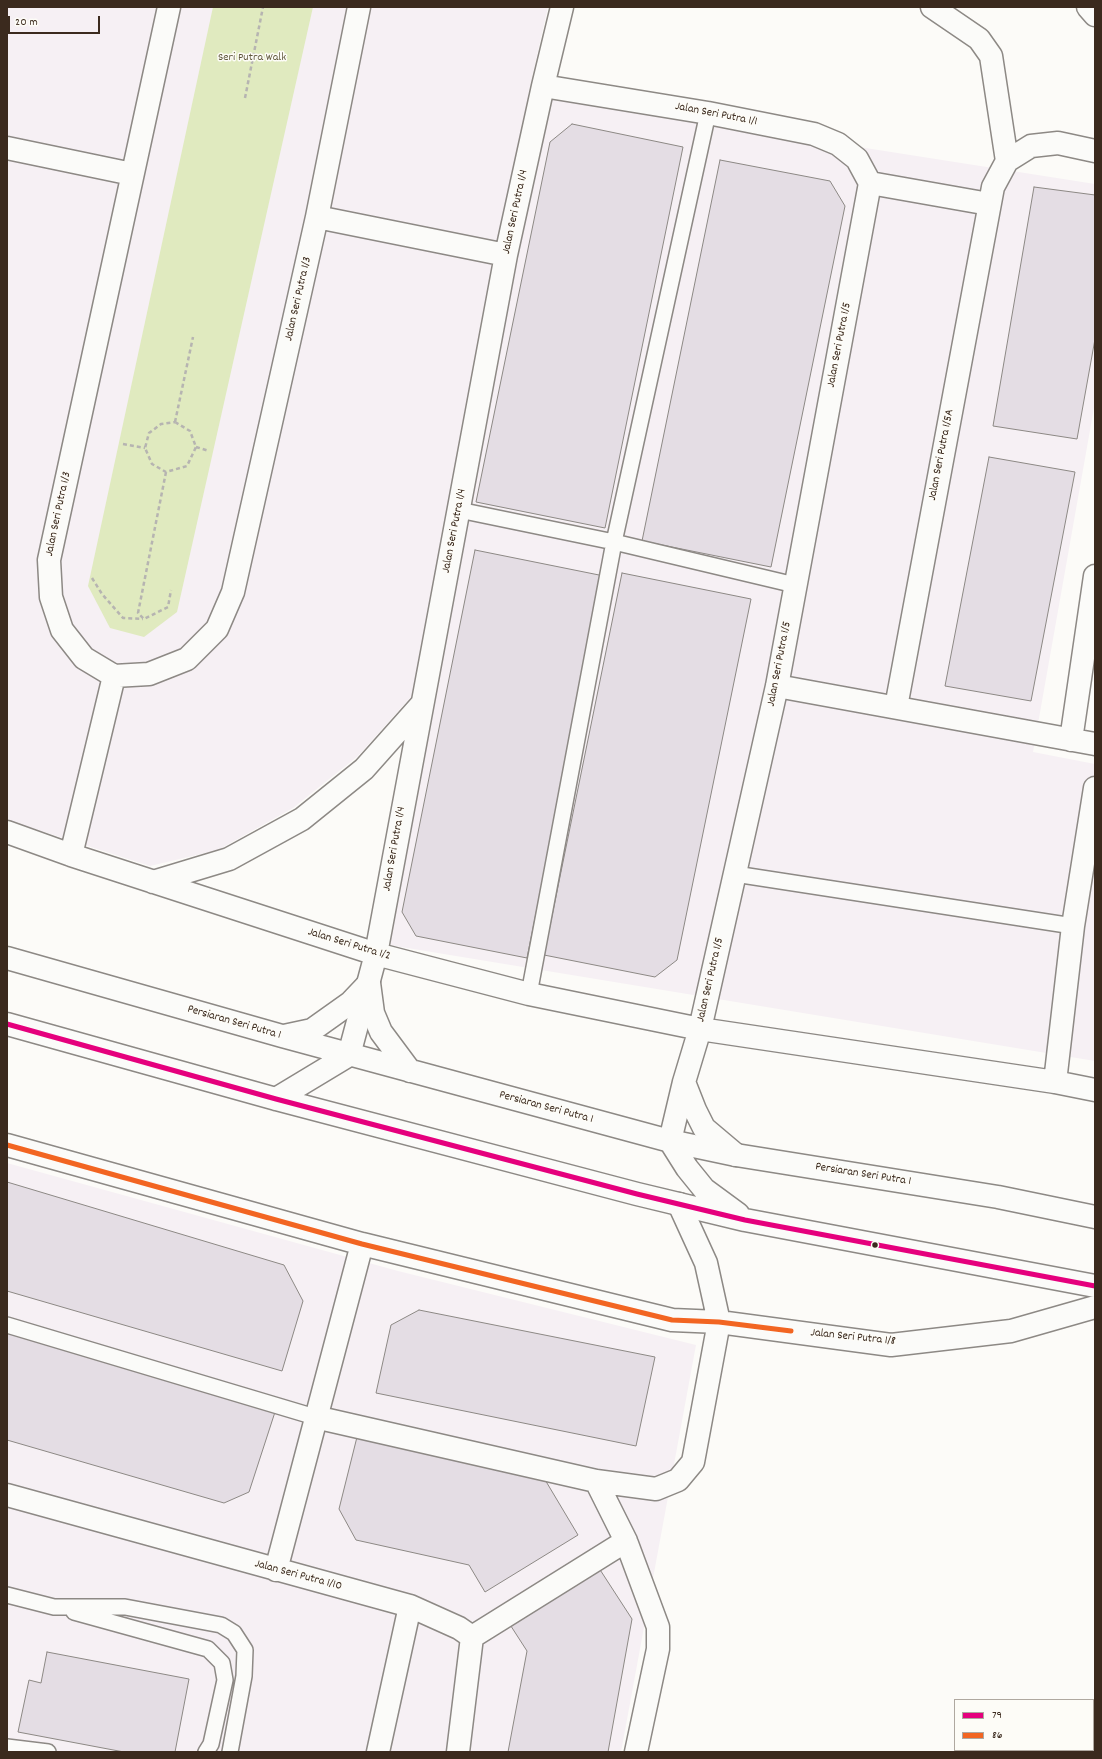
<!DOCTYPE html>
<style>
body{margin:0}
#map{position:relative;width:1102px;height:1759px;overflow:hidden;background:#fcfbf8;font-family:Dekko,sans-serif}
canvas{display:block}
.frame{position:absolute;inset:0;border:8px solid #3b2a1e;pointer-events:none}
.legend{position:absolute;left:954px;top:1699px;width:140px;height:52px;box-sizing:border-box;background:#fdfcf7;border:1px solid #afa8a0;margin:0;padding:5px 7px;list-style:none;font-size:12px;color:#3b2a1e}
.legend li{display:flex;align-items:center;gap:8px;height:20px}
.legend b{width:20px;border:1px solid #afa8a0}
.scale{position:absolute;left:8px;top:16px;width:92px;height:18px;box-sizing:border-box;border:2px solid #3b2a1e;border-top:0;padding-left:5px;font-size:12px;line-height:14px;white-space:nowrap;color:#3b2a1e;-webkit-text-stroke:3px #fdfcf7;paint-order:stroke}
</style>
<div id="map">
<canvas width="1102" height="1759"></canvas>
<div class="frame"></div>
<ul class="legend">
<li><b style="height:5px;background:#e5007d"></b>79</li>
<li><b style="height:5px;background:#f26522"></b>86</li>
</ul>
<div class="scale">20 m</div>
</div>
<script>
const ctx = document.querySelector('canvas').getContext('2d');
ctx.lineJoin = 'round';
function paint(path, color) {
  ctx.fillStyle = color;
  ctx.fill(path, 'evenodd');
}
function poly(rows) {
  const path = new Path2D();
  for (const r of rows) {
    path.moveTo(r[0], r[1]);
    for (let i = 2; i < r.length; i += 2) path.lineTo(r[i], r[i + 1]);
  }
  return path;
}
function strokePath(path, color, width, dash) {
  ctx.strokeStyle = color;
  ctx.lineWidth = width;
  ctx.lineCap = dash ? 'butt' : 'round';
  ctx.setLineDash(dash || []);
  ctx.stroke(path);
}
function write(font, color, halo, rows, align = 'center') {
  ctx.font = font + ' Dekko,sans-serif';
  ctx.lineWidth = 3;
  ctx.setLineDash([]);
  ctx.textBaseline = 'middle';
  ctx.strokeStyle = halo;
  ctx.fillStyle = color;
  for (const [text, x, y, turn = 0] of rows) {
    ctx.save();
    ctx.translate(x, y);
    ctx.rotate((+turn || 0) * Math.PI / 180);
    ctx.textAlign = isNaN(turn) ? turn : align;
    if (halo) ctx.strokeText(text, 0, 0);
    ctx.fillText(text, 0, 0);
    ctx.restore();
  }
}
const built = poly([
 [7,7,548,7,528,95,1095,184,1095,402,1033,752,1095,764,1095,1061,389,945,435,699,410,698,358,756,293,808,218,850,150,866,7,820],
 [7,1163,398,1271,696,1345,621,1752,7,1752]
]);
const green = poly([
 [213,7,313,7,177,612,144,637,110,628,88,586]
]);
const building = poly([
 [572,124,683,147,605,528,476,502,550,142,572,124],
 [720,160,830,181,845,206,771,567,642,541,720,160],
 [1034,187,1095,195,1095,339,1077,439,993,426,1034,187],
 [989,457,1075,472,1031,701,945,686,989,457],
 [475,550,604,576,527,958,416,936,402,912,475,550],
 [622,573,751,599,677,960,655,977,544,955,622,573],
 [7,1182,284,1265,303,1301,282,1371,7,1291,7,1182],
 [419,1310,655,1357,636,1446,376,1393,391,1325,419,1310],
 [7,1328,275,1412,249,1492,224,1503,7,1440,7,1328],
 [359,1429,541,1473,578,1535,485,1592,469,1565,356,1540,339,1509,359,1429],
 [595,1562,632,1619,608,1752,508,1752,527,1651,507,1620,595,1562],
 [47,1652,189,1679,175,1752,124,1752,18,1732,29,1680,41,1683,47,1652]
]);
const path = poly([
 [245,98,263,7],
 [175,422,190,431,196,447,187,466,166,472,152,464,145,448,149,433,161,424,175,422],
 [175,422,193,337],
 [123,444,145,448],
 [196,447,209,451],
 [166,472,138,613,144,619,168,607,171,590],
 [92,578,102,594,123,618,143,619]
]);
const lane = poly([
 [459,510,614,542,795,585],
 [735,874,1073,926],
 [529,994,614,542,708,113],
 [7,1325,315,1417],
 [7,1595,54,1607,125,1607,221,1625,234,1633,245,1650,244,1676,230,1752],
 [74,1612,208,1649,222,1663,225,1680,211,1744,206,1752],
 [7,1747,48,1752]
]);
const street = poly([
 [169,7,49,560,51,597,62,630,84,658,114,676,149,674,187,659,217,629,233,592,317,217,359,7],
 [932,7,979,39,991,56,1007,161],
 [543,86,708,113,814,134,838,144,857,159,870,183],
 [7,148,132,174],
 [870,183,989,204],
 [317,217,506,255],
 [777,686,1095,744],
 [896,707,993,187,1007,161,1031,146,1058,143,1095,151],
 [1071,740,1095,576],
 [7,832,71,855,376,954,529,994,700,1029,1055,1082,1095,1090],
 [71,855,114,676],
 [153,882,229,859,302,819,364,769,421,705],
 [349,1055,376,954,506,255,543,86,562,7],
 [684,1082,695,1110,704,1128,736,1155],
 [1055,1082,1073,926,1095,788],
 [670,1141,684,1082,700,1029,777,686,870,183],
 [7,1145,362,1244,672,1320,719,1322,891,1345,1011,1331,1095,1307],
 [315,1417,596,1481,656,1489,678,1480,693,1462,719,1322,706,1263,679,1204],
 [596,1481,626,1541,658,1627,658,1649,636,1752],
 [7,1495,410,1606,459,1628,472,1637,458,1752],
 [276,1570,362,1244],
 [472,1637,626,1541],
 [378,1752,410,1606]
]);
const secondary = poly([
 [1088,7,1095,15],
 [7,958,282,1036,670,1141,736,1155,998,1197,1095,1217],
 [369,983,373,1013,381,1032,410,1071],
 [7,1024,276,1099,637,1194,745,1220,1095,1286],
 [284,1036,312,1030,350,1003,369,983],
 [276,1099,349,1055],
 [670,1141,687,1168,704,1189,738,1214]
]);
const bus1 = poly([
 [7,1024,276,1099,637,1194,745,1220,1095,1286]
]);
const bus2 = poly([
 [7,1145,362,1244,672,1320,719,1322,791,1331]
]);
const markers = [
 [875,1245,3.5,"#3b2a1e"]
];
const parkNames = [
 ["Seri Putra Walk",252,58]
];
const streetNames = [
 ["Jalan Seri Putra 1/1",716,115,11],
 ["Jalan Seri Putra 1/4",516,212,-78],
 ["Jalan Seri Putra 1/3",299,299,-77],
 ["Jalan Seri Putra 1/5",840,345,-79],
 ["Jalan Seri Putra 1/5A",942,455,-79],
 ["Jalan Seri Putra 1/3",59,514,-78],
 ["Jalan Seri Putra 1/4",455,531,-79],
 ["Jalan Seri Putra 1/5",780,664,-79],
 ["Jalan Seri Putra 1/4",395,849,-80],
 ["Jalan Seri Putra 1/2",349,945,17],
 ["Jalan Seri Putra 1/5",711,980,-77],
 ["Persiaran Seri Putra 1",234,1023,16],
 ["Persiaran Seri Putra 1",546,1108,15],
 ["Persiaran Seri Putra 1",863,1175,9],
 ["Jalan Seri Putra 1/8",853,1338,6],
 ["Jalan Seri Putra 1/10",298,1576,15]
];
paint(built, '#f6f0f4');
paint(green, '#e0eabf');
paint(building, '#e4dde4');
strokePath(building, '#8d8985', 1);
strokePath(lane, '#8d8985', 18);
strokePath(street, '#8d8985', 25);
strokePath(secondary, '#8d8985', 25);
strokePath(path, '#b6b4b1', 2.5, [4, 3]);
strokePath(lane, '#fbfbf9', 15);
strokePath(street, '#fbfbf9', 22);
strokePath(secondary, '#fbfbf9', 22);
strokePath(bus1, '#e5007d', 5);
strokePath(bus2, '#f26522', 5);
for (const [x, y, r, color] of markers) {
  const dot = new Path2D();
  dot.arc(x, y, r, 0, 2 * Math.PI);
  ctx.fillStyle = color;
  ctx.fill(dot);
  strokePath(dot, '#fdfcf7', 1.5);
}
write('12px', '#5f573b', '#fdfcf7', parkNames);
write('12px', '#3b2a1e', '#fdfcf7', streetNames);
</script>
